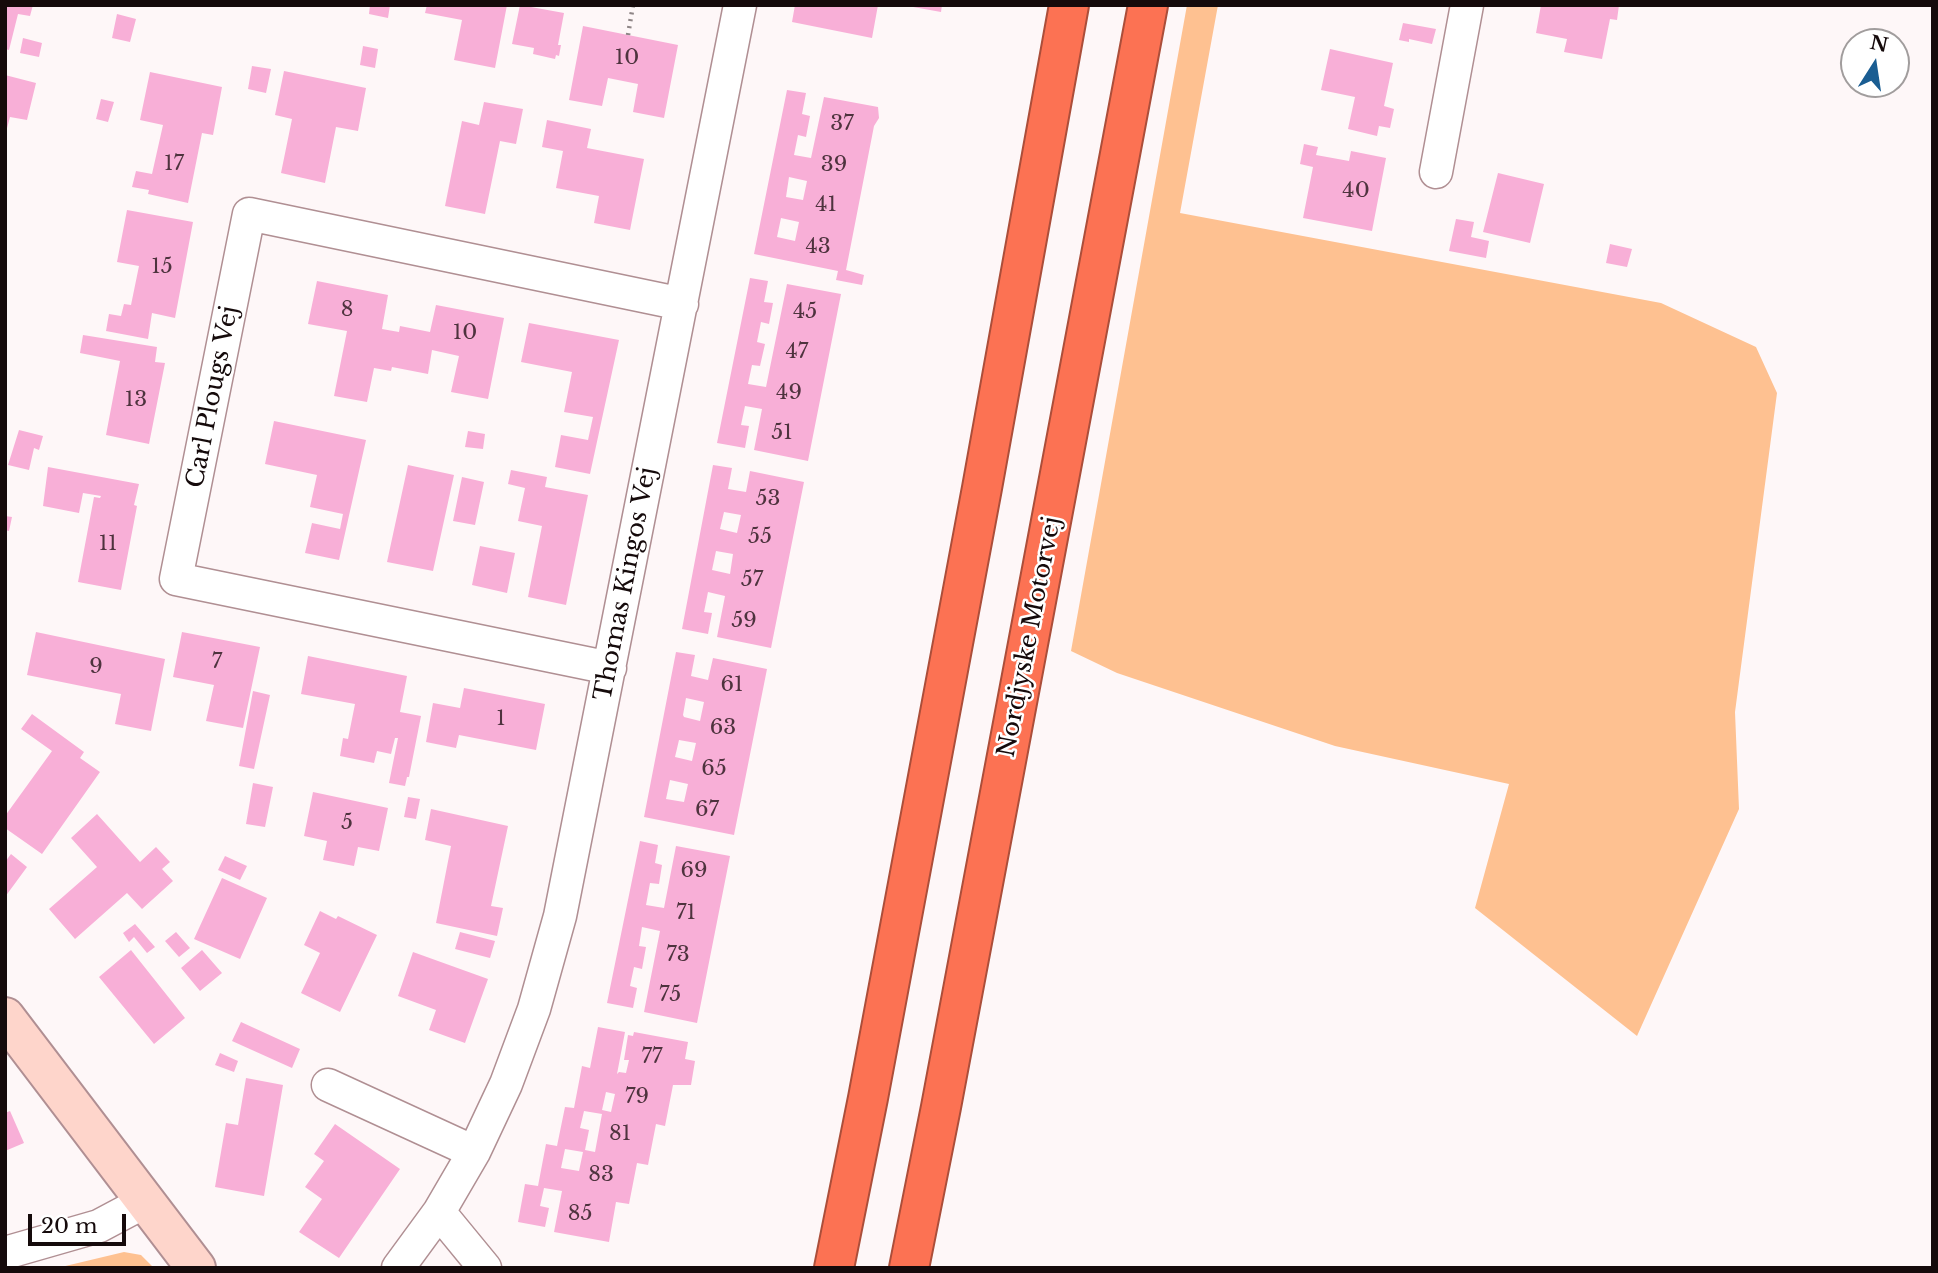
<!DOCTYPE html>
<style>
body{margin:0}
#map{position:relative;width:1938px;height:1273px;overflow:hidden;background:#fef7f8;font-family:"Libre Baskerville",serif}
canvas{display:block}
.frame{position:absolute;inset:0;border:7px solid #150a0b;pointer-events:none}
.north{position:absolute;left:1840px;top:28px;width:70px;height:70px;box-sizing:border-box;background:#fff;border:2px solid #a19d9d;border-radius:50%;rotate:12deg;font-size:19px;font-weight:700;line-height:28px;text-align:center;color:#150a0b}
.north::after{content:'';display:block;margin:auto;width:24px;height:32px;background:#1a5d92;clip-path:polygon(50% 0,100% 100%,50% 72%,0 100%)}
.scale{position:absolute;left:28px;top:1214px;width:98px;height:32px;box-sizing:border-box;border:4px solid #150a0b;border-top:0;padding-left:9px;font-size:21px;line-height:24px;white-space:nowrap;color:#150a0b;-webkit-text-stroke:5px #fff;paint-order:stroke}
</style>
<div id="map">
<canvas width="1938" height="1273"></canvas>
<div class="frame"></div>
<div class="north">N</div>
<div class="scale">20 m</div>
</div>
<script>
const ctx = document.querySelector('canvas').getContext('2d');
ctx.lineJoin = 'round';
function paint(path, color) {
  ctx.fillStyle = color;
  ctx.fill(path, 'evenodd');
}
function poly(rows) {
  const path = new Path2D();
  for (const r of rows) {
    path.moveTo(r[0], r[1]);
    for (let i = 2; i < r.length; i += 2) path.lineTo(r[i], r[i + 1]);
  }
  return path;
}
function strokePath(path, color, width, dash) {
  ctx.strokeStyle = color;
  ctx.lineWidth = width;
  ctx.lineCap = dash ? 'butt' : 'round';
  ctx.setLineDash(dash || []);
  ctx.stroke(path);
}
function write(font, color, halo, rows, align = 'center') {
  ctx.font = font + ' "Libre Baskerville",serif';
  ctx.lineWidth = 5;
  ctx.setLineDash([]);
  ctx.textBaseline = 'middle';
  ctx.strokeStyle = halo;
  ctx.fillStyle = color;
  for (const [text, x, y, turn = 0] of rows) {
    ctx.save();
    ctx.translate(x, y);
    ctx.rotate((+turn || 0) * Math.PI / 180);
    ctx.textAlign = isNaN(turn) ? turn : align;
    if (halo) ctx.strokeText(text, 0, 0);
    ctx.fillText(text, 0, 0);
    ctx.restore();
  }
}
const green = poly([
 [1187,5,1218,5,1180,213,1661,303,1756,347,1777,393,1735,712,1739,809,1637,1036,1475,908,1509,784,1335,746,1117,673,1071,651],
 [124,1252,141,1255,154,1268,57,1268]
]);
const building = poly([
 [5,5,33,5,30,16,18,14,9,50,5,49],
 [370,5,390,5,388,18,369,14],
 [427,5,507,5,495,68,454,60,462,20,425,13],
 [520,5,564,13,558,45,561,45,559,56,556,55,555,59,533,54,534,48,512,44],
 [795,5,878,5,872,38,792,22],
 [902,5,942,5,941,12],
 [1541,5,1619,5,1617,20,1610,19,1602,59,1564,52,1567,39,1536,33],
 [117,14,136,19,130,42,112,38],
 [1403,23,1436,29,1432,44,1409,39,1409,42,1399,40],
 [583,26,678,45,664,118,633,112,638,84,608,78,602,106,569,100],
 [23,38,42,43,39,57,20,53],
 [363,46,378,49,375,68,360,65],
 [1330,49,1393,63,1384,106,1394,109,1390,128,1379,126,1377,136,1348,129,1355,97,1321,90],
 [252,66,271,69,266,93,248,89],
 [284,71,366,88,358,131,336,127,325,183,281,173,292,119,275,115],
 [150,72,222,87,213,135,202,133,188,203,148,194,149,190,132,187,136,171,152,174,163,125,140,120],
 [5,75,36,83,27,120,10,117,6,132],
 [787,90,806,93,802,114,810,116,806,137,798,135,794,155,811,158,824,97,878,107,879,118,874,126,846,270,864,275,862,285,836,280,838,271,754,254],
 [789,177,807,181,803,200,786,197],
 [781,218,799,222,795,241,777,237],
 [101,99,114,102,108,122,96,119],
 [484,102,523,109,516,144,500,141,485,214,445,206,462,121,479,125],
 [547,120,591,129,587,148,644,159,630,230,594,223,599,196,556,188,563,151,542,147],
 [1304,144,1318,147,1316,155,1349,161,1351,151,1386,158,1372,231,1303,218,1313,167,1300,164],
 [1498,173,1544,184,1530,243,1483,232],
 [127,210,193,222,175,318,152,313,148,339,106,331,109,314,121,316,124,304,131,305,139,266,117,262],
 [1456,219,1474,222,1471,237,1489,241,1486,258,1449,251],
 [1610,244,1632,249,1627,267,1606,263],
 [750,278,768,281,764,302,773,303,769,324,761,322,757,342,765,344,760,366,752,365,748,384,766,387,787,284,841,294,808,461,754,450,762,409,745,406,741,425,749,426,745,448,717,443],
 [317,281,388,295,382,329,399,332,400,326,430,332,436,305,504,318,488,399,451,392,459,356,432,350,428,374,392,367,391,371,374,368,367,402,334,396,347,331,308,324],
 [529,323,619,340,590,474,555,467,561,435,588,440,593,417,564,412,572,372,521,362],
 [83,335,157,347,155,362,165,363,149,444,106,435,120,361,80,353],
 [274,421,366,440,339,560,305,553,312,523,340,529,343,514,310,507,317,475,265,464],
 [19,430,43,436,39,450,34,448,29,470,8,465],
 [468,431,485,434,483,449,465,447],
 [408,465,454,475,433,571,387,562],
 [713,465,732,468,728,489,746,492,750,471,804,482,771,648,717,637,725,596,708,592,704,612,712,613,708,634,682,629],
 [724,512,741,515,737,533,720,529],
 [716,551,733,554,730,574,712,570],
 [48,467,139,484,134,505,137,506,121,590,78,582,94,497,100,498,101,496,83,493,79,513,43,506],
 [511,470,547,477,545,487,588,495,566,605,528,597,542,526,518,521,525,488,508,484],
 [462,477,484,482,475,525,453,521],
 [5,516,12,517,9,531,5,530],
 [480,546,515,553,507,593,472,585],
 [36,632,165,659,151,731,115,724,121,694,27,675],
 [182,632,260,647,243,728,206,721,214,685,173,677],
 [676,652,695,655,691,676,708,680,713,658,767,669,734,835,644,817],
 [686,698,704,702,700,721,684,717,683,715],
 [679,740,696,743,692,761,675,757],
 [670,780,688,784,684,802,666,799],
 [308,656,407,676,400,712,421,716,409,777,407,777,405,786,389,783,398,738,395,738,391,754,377,751,374,763,340,756,343,738,348,739,355,704,301,694],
 [464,688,545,704,536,750,459,735,456,748,426,742,433,703,460,708],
 [253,691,270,695,254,769,239,766],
 [32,714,84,752,80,758,100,772,42,854,5,828,5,816,52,751,21,729],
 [253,783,273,787,265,827,246,824],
 [313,792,388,808,379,851,358,847,354,866,323,860,327,841,304,836],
 [408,797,420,799,416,819,404,817],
 [431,809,508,826,491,906,503,908,497,936,436,923,451,846,425,840],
 [97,814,140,862,156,847,170,862,162,869,173,881,142,909,127,893,75,939,49,909,97,867,71,838],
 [640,841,658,845,655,863,662,865,659,884,650,883,646,905,664,908,676,846,730,856,697,1023,644,1012,660,931,642,927,639,946,646,947,642,969,634,967,630,986,637,988,633,1008,607,1003],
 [11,854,27,867,5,897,5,862],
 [225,856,247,866,240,880,218,870],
 [222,878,267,898,240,959,194,939],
 [320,911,336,919,338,916,377,935,340,1012,301,993,320,953,304,945],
 [135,924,155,947,147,953,134,937,129,942,123,933],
 [176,932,190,948,179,957,165,941],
 [460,932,495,941,490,958,455,949],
 [131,950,185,1018,154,1044,99,977],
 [202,950,222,973,200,991,181,968],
 [413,952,488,979,465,1043,429,1030,436,1010,398,996],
 [241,1022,300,1049,292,1068,232,1041],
 [598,1027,625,1032,617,1074,619,1072,626,1073,629,1060,624,1060,628,1035,633,1036,634,1032,688,1042,685,1059,695,1061,691,1085,673,1085,665,1126,656,1124,648,1165,637,1163,629,1204,616,1202,609,1242,554,1232,562,1191,544,1188,540,1206,549,1208,545,1227,518,1222,525,1184,538,1186,546,1144,557,1146,565,1107,574,1108,582,1066,590,1068],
 [606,1092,615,1094,611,1112,602,1110],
 [584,1111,602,1114,595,1152,585,1150,589,1130,580,1128],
 [565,1149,583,1152,579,1171,561,1168],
 [220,1053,238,1061,234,1072,215,1065],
 [246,1078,283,1085,264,1196,215,1187,226,1123,238,1125],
 [10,1111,24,1143,5,1151,5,1113],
 [335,1124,400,1169,339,1258,299,1232,322,1199,305,1187,324,1161,314,1154]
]);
const path = poly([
 [628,35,633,5]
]);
const street = poly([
 [1436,172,1467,5],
 [610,668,176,579,249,214,682,304],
 [328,1085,474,1152],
 [439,1212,485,1268],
 [5,1253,99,1226,146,1201],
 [398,1268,439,1212,474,1152,506,1084,534,1009,560,916,740,5]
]);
const secondary = poly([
 [5,1017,196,1268]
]);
const highway = poly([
 [834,1268,868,1098,982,488,1069,5],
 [909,1268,941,1107,1148,5]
]);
const numberNames = [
 ["10",627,58],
 ["37",842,124],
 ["17",174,164],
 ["39",834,165],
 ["40",1356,191],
 ["41",826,205],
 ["43",818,247],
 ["15",162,267],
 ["8",347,310],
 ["45",805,312],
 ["10",465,333],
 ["47",797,352],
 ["49",789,393],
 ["13",136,400],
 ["51",782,433],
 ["53",768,499],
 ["55",760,537],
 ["11",108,544],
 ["57",752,580],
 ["59",744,621],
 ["7",217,662],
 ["9",96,667],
 ["61",732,685],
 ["1",501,719],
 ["63",723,728],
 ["65",714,769],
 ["67",707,810],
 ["5",347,823],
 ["69",694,871],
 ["71",686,913],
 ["73",678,955],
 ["75",670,995],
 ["77",652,1057],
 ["79",637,1097],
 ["81",620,1134],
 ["83",601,1175],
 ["85",580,1214]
];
const streetNames = [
 ["Carl Plougs Vej",213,397,-79],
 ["Thomas Kingos Vej",626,584,-79],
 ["Nordjyske Motorvej",1030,637,-79]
];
paint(green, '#fec191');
paint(building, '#f8afd7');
strokePath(street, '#b08f93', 35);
strokePath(secondary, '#b08f93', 42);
strokePath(highway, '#ab4e3a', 42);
strokePath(path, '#8e8586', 4.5, [2, 5]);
strokePath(street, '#fff', 32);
strokePath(secondary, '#fed5cb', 38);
strokePath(highway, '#fc7253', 38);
write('21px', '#4e333e', null, numberNames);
write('24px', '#150a0b', '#fff', streetNames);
</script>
